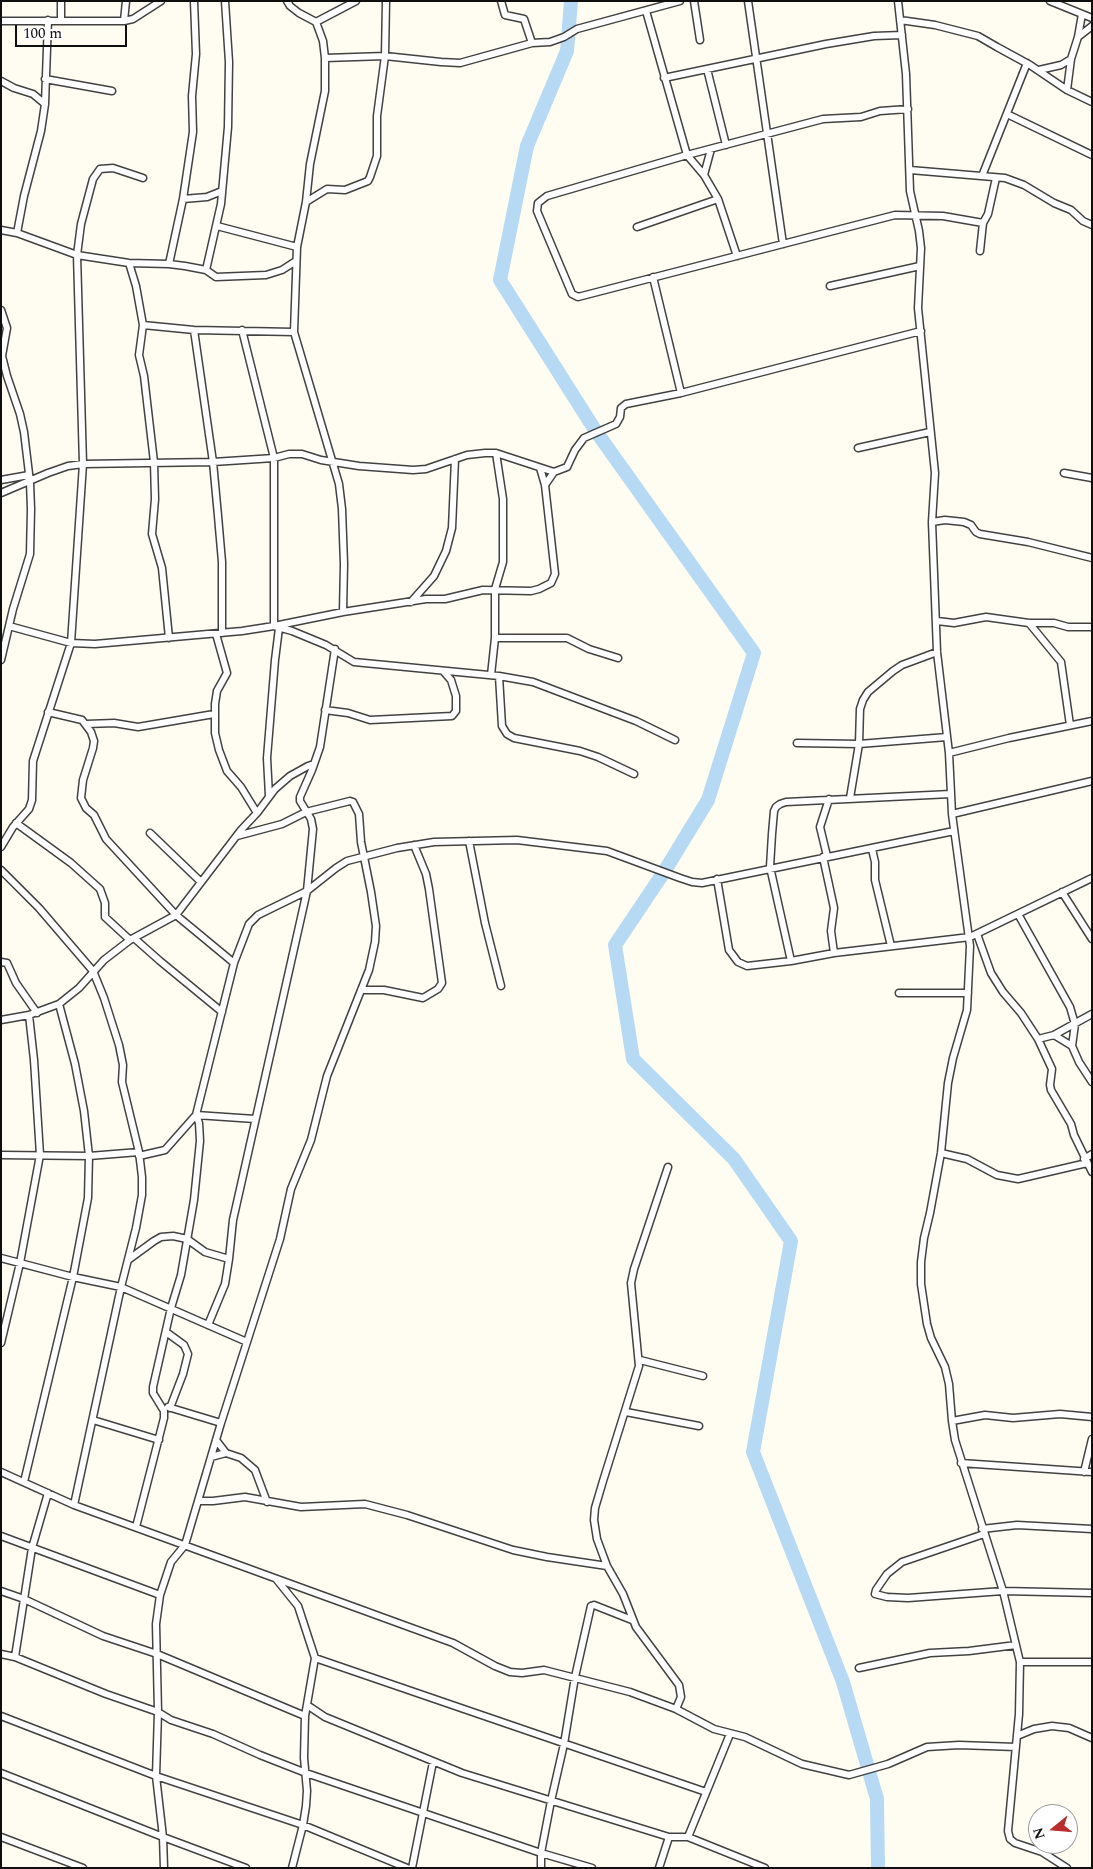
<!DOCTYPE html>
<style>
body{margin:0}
#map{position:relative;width:1093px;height:1869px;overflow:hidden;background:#fffdf1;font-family:Spectral,serif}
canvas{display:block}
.frame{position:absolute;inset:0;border:2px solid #0f0f0f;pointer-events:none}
.north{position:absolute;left:1028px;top:1804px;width:50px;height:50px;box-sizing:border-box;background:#fff;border:1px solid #9f9f9f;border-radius:50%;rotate:253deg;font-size:14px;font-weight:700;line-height:20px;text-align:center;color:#0f0f0f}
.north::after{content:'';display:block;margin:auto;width:18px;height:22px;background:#bb2c2a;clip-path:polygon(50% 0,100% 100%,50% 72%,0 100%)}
.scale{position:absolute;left:15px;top:25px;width:112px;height:22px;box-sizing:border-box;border:2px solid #0f0f0f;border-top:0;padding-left:6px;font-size:15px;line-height:18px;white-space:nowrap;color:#0f0f0f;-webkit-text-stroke:4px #fff;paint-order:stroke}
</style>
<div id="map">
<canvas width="1093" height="1869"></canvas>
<div class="frame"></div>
<div class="north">N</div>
<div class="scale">100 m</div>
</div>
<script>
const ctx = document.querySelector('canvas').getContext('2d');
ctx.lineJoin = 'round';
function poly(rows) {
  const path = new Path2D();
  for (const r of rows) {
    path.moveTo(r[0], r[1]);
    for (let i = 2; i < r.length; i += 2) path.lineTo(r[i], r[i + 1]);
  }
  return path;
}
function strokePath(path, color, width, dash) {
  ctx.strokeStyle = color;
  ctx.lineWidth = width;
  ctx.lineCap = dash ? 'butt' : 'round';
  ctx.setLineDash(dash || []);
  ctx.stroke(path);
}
const river = poly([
 [571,1,567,51,527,146,500,280,595,430,754,653,708,800,664,872,615,945,633,1059,734,1159,791,1241,753,1452,843,1682,877,1799,878,1868]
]);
const minor = poly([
 [287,1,290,6,299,13,316,22,323,41,325,58,325,91,310,164,306,202,297,247,294,332,339,484,342,509,344,564,343,612],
 [501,1,505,15,524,19,532,43],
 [694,1,700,40],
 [748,1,783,244],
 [898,1,906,74,910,191,919,231,921,248,918,308,935,473,932,522,937,652,949,753,952,814,970,946,967,1010,953,1058,948,1083,941,1153,930,1213,924,1238,921,1262,921,1284,927,1324,931,1338,945,1367,949,1384,952,1421,955,1440,1003,1591,1020,1662,1019,1714,1008,1831,1010,1839,1015,1843,1042,1852,1067,1868],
 [1050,1,1092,18],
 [646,11,687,155,704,175,718,199,737,256],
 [61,19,61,1],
 [900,20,935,25,978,36,997,47,1030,65,1067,90,1092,102],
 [1,21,124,21,133,19,161,1],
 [124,21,126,1],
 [316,22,356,1],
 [1078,37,1092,26],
 [325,58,385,56,441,62,460,63,532,43,550,42,564,37,577,29,680,1],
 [707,69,726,145],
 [1039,70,1061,65,1071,59],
 [664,78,826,44,874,36,902,35],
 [45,79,112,91],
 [1,81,14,88,33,94,45,104],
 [1067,90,1071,59,1078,37,1082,14],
 [908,109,880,111,861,117,823,119,687,155,547,196,538,203,537,211,572,294,578,297,895,215,943,216,983,223],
 [1007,114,1092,155],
 [910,170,1005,178,1024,185,1054,203,1071,210,1083,221,1092,225],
 [704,175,711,149],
 [982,176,1027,63],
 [183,199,207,197,222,191],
 [306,202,327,189,345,190,368,181,370,177,377,156,377,116,385,56,386,1],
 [217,226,297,247],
 [637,227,718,199],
 [1,230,17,233,77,255,129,263,169,264,185,266,206,270,216,277,266,275,282,270,296,261],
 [17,233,24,196,41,131,45,104,48,20],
 [980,251,983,223,988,214,996,178],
 [129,263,136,286,143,325,139,355,144,376,154,462,155,499,152,534,162,568,169,638],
 [169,264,183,199,193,132,192,96,196,54,194,1],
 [206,270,221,204,228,127,229,62,225,1],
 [653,277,681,393],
 [830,286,920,266],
 [1,310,7,328,2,356,7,376,20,414,24,432,30,482,31,509,30,554,13,609,1,660],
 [143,325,194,330,294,332],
 [194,330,213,462,218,516,222,562,222,633],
 [242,330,274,458,274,626,292,631,326,645,354,662,499,676,533,682,636,721,675,740],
 [858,448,930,432],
 [1064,473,1092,478],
 [1,480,29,475],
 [545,485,554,472],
 [1,493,48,473,68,466,83,464,213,462,274,458,289,454,302,454,321,460,359,466,413,470,426,469,467,455,485,453,496,453,554,472,567,467,575,450,584,438,616,424,620,417,621,408,626,404,681,393,921,331],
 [932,522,945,520,964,522,971,525,976,532,980,534,1028,542,1092,558],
 [411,602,434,576,446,551,452,528,455,459],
 [937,621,954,623,986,617,1029,623,1054,623,1068,627,1092,627],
 [1029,623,1061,662,1070,725],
 [9,626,71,643,95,644,242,631,274,626,343,612,426,599,445,599,483,590,531,591,539,589,551,583,555,574,545,485,540,468],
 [216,634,227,673,217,691,215,704,215,733,219,750,227,771,241,787,257,813],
 [495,638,567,638,589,649,618,658],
 [491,675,495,638,495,589,503,562,503,499,496,453],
 [499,676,502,726,507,734,514,738,580,751,598,757,634,774],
 [325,710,348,713,370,720,452,716,456,711,456,696,451,680,443,671],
 [48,712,82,720,91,732,94,741,93,748,83,780,81,798,86,808,94,815,106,839,176,915,234,963],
 [87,724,114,723,138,727,214,714],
 [797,743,859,744,947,737],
 [949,753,1009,738,1092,721],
 [269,796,267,758,275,660,279,628],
 [850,798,859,744,860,709,863,700,868,692,893,671,902,665,937,652],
 [952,814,1092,781],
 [16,823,71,863,100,889,105,903,105,917,130,940],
 [150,833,201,882],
 [469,841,485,923,501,986],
 [1,847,13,827,29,809,32,800,33,761,71,643,83,464,77,255,81,224,93,179,100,169,113,168,143,178],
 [872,849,875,862,875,880,891,946],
 [827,856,820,827,829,799],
 [823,857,834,908,831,931,834,953],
 [1,870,39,908,93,971,104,998,119,1045,123,1065,122,1082,139,1152,142,1177,142,1195,136,1228,121,1287,74,1505],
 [717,879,729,950,738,962,747,966,791,961,834,953,970,937,1092,878],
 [1062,892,1092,939],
 [1018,914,1070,1007,1075,1024,1072,1046,1079,1062,1092,1082],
 [977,934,991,973,1003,992,1021,1013,1038,1039,1052,1069,1050,1085,1051,1090,1071,1124,1074,1135,1092,1172],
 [134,938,160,961,222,1012],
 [791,961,770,867,772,834,774,811,776,807,780,804,786,802,951,794],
 [1,962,7,963,16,983,37,1013],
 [361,990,384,990,423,998,438,989,442,983,429,889,426,874,414,845],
 [899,993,968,993],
 [1,1020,29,1015,59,1004,79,988,104,960,130,940,176,915,241,830,257,813,275,789,290,776,308,766,314,764],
 [1054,1035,1072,1046],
 [1038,1039,1054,1035,1092,1014],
 [941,1153,967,1159,997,1175,1018,1179,1087,1163],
 [1,1155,89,1156,139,1152],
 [139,1156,165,1150,196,1115,255,1119],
 [1084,1159,1092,1154],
 [668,1167,634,1269,631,1283,639,1366,603,1481,595,1508,594,1520,597,1539,607,1566,623,1594,636,1627,679,1685,681,1697,676,1709],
 [1,1258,73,1277,121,1287,247,1342],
 [128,1260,154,1241,161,1237,173,1236,187,1239,205,1252,229,1259],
 [208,1325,225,1284,229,1259,233,1220,307,891,313,829,311,819,300,801,300,797,312,770,320,747,335,649],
 [166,1332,184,1345,188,1354,183,1374,170,1408],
 [1,1343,20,1263,40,1155,34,1060,29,1015],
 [640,1360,703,1376],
 [168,1407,221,1423],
 [626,1412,699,1426],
 [93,1420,159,1440],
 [952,1421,985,1415,1013,1418,1060,1414,1092,1417],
 [216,1440,226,1453,241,1458,255,1470,267,1502],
 [211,1457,226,1453],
 [961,1463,1092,1472],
 [1,1472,74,1505,453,1643,495,1666,510,1672,522,1673,544,1670,630,1692,676,1709,714,1729,745,1737,802,1764,849,1775,888,1764,927,1747,959,1745,1016,1747],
 [1084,1472,1092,1439],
 [24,1482,73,1277,88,1198,89,1156,84,1111,75,1064,59,1004],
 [198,1501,213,1501,245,1497,301,1507,365,1504,407,1515,513,1550,547,1557,607,1566],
 [136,1527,164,1418,164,1411,153,1393,153,1387,171,1308,181,1275,194,1200,200,1141,199,1123,196,1115,234,963,249,924,258,915,307,891,336,868,347,861,397,848,434,842,517,840,607,851,680,878,692,882,702,883,954,831],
 [982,1529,1017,1525,1092,1529],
 [984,1534,902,1562,887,1574,876,1590,875,1594,887,1597,908,1598,1003,1591,1092,1593],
 [1,1536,160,1595],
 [277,1580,298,1606,315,1658,305,1716,304,1758,307,1791,306,1806,303,1825,292,1868],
 [1,1591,24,1599,103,1636,157,1654,305,1716],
 [1,1654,15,1657,106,1694,158,1712,171,1720,213,1734,260,1755,306,1773,541,1853,592,1868],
 [15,1657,32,1548,48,1493],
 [315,1658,706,1792],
 [1020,1662,1092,1662],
 [859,1668,930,1653,969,1651,1016,1645],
 [307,1705,325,1717,462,1773,669,1837,688,1837,765,1868],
 [1,1716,156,1776,303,1825,407,1868],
 [1017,1736,1034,1729,1052,1726,1069,1728,1092,1738],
 [1,1773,163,1837,246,1868],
 [1,1837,83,1868],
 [688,1837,730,1734],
 [164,1868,163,1837,156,1776,158,1712,156,1624,160,1595,171,1562,185,1545,221,1423,280,1239,291,1189,311,1140,327,1076,369,970,375,942,376,926,371,892,361,842,359,814,353,802,350,801,306,812,282,824,237,836],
 [412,1868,433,1762],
 [541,1868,541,1853,551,1801,564,1744,575,1677,591,1606,594,1605,632,1620],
 [659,1868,669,1837]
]);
strokePath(river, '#b7daf4', 14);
strokePath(minor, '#424242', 9);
strokePath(minor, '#fff', 6);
</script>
